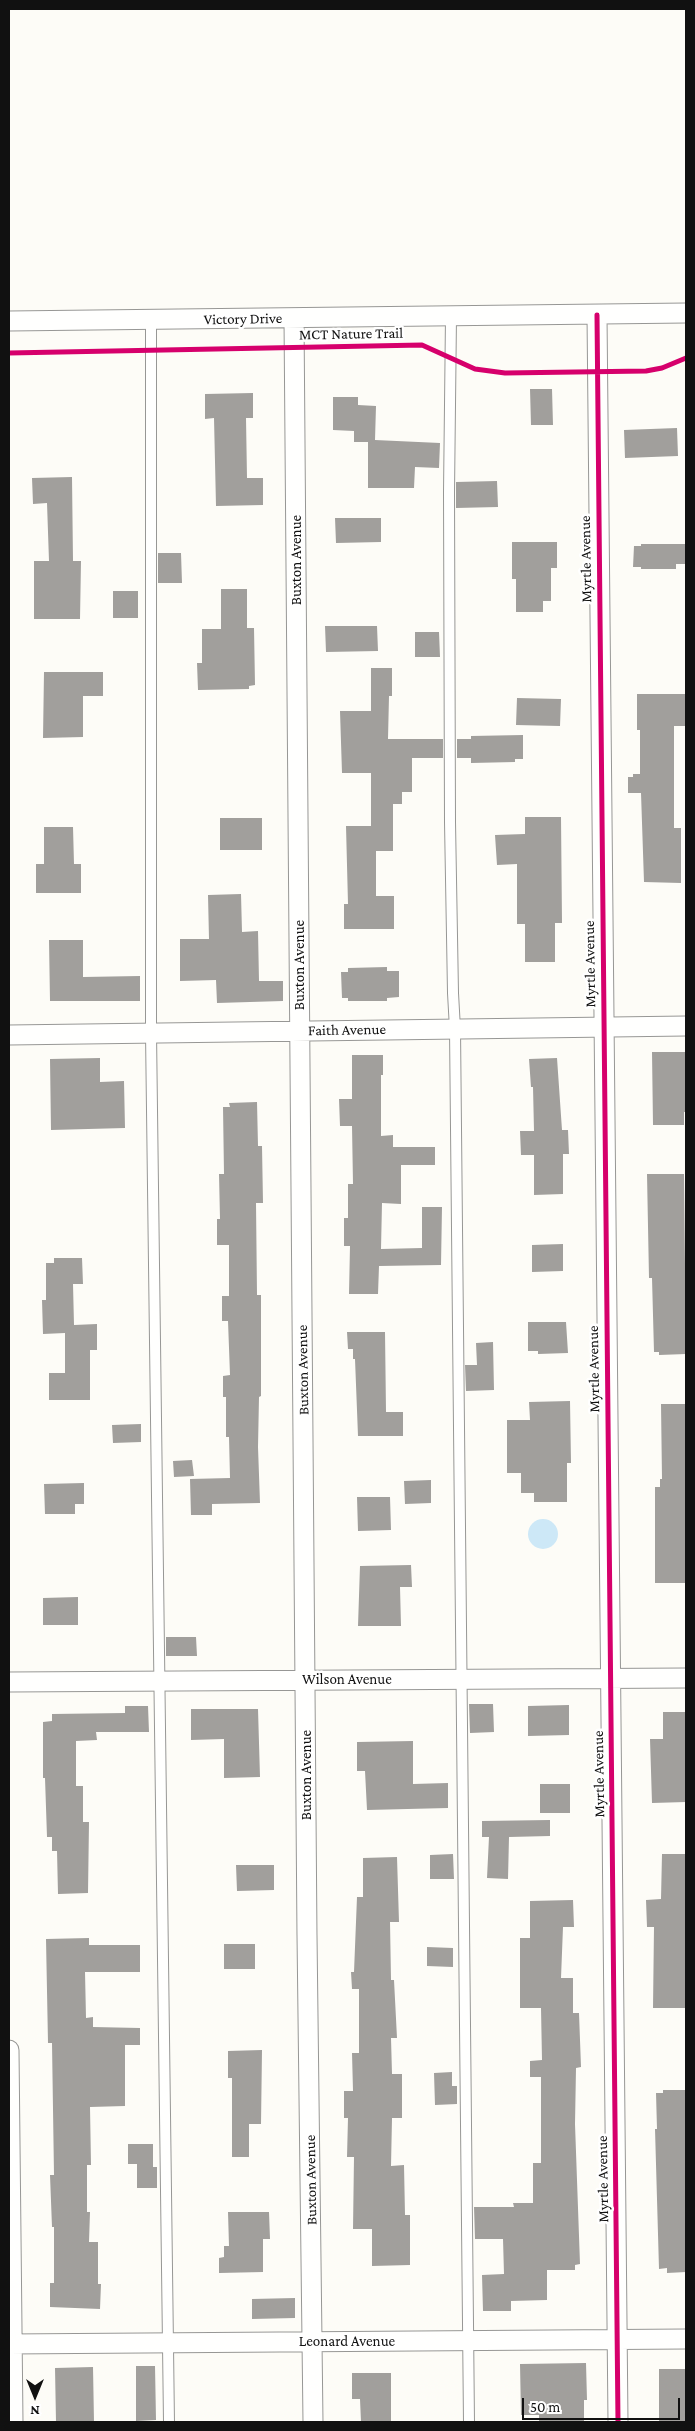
<!DOCTYPE html>
<style>
body{margin:0}
#map{position:relative;width:695px;height:2431px;overflow:hidden;background:#fdfcf7;font-family:"Crimson Pro",serif}
canvas{display:block}
.frame{position:absolute;inset:0;border:10px solid #111;pointer-events:none}
.north{position:absolute;left:10px;top:2371px;width:50px;height:50px;-webkit-text-stroke:4px #fff;paint-order:stroke;rotate:180deg;font-size:14px;font-weight:700;line-height:20px;text-align:center;color:#111}
.north::after{content:'';display:block;margin:auto;width:18px;height:22px;background:#111;clip-path:polygon(50% 0,100% 100%,50% 72%,0 100%)}
.scale{position:absolute;left:522px;top:2398px;width:158px;height:22px;box-sizing:border-box;border:2px solid #111;border-top:0;padding-left:6px;font-size:15px;line-height:18px;white-space:nowrap;color:#111;-webkit-text-stroke:4px #fff;paint-order:stroke}
</style>
<div id="map">
<canvas width="695" height="2431"></canvas>
<div class="frame"></div>
<div class="north">N</div>
<div class="scale">50 m</div>
</div>
<script>
const ctx = document.querySelector('canvas').getContext('2d');
ctx.lineJoin = 'round';
function paint(path, color) {
  ctx.fillStyle = color;
  ctx.fill(path, 'evenodd');
}
function poly(rows) {
  const path = new Path2D();
  for (const r of rows) {
    if (r.length === 3) {
      path.moveTo(r[0] + r[2], r[1]);
      path.arc(r[0], r[1], r[2], 0, 2 * Math.PI);
      continue;
    }
    path.moveTo(r[0], r[1]);
    for (let i = 2; i < r.length; i += 2) path.lineTo(r[i], r[i + 1]);
  }
  return path;
}
function strokePath(path, color, width, dash) {
  ctx.strokeStyle = color;
  ctx.lineWidth = width;
  ctx.lineCap = dash ? 'butt' : 'round';
  ctx.setLineDash(dash || []);
  ctx.stroke(path);
}
function write(font, color, halo, rows, align = 'center') {
  ctx.font = font + ' "Crimson Pro",serif';
  ctx.lineWidth = 5;
  ctx.setLineDash([]);
  ctx.textBaseline = 'middle';
  ctx.strokeStyle = halo;
  ctx.fillStyle = color;
  for (const [text, x, y, turn = 0] of rows) {
    ctx.save();
    ctx.translate(x, y);
    ctx.rotate((+turn || 0) * Math.PI / 180);
    ctx.textAlign = isNaN(turn) ? turn : align;
    if (halo) ctx.strokeText(text, 0, 0);
    ctx.fillText(text, 0, 0);
    ctx.restore();
  }
}
const water = poly([
 [543,1534,15]
]);
const building = poly([
 [530,389,552,389,553,425,531,425],
 [253,393,253,418,246,418,247,478,263,478,263,505,216,506,214,418,205,419,205,394],
 [333,397,358,397,358,405,376,406,375,440,440,443,439,468,415,467,414,488,368,488,368,442,354,442,354,431,333,430],
 [677,428,678,456,625,458,624,430],
 [72,477,73,561,81,561,80,619,34,619,34,561,49,561,47,503,33,504,32,478],
 [497,481,498,507,456,508,456,482],
 [335,518,381,518,381,542,336,543],
 [512,542,557,542,557,568,551,568,551,601,543,601,543,612,516,612,516,579,512,579],
 [641,544,686,544,686,564,676,564,676,569,641,569,641,567,633,567,634,546,641,546],
 [158,553,181,553,182,583,158,583],
 [221,589,247,589,247,628,254,628,255,685,249,686,249,689,198,690,197,663,202,663,202,629,221,629],
 [113,591,138,591,138,618,113,618],
 [325,626,377,626,378,651,326,652],
 [415,632,439,632,440,657,415,657],
 [371,668,392,668,392,696,389,696,388,739,443,739,443,758,412,758,412,792,402,792,402,804,393,804,393,851,376,851,376,896,394,896,394,929,344,929,344,904,348,904,346,826,371,826,371,773,342,773,340,711,371,711],
 [44,672,103,672,103,696,83,696,83,737,43,738],
 [637,694,686,694,686,726,674,726,674,828,681,828,681,883,644,882,641,793,628,793,628,777,633,777,633,774,640,774,640,730,637,730],
 [517,698,561,699,560,726,516,725],
 [523,735,523,759,515,759,515,762,471,763,471,758,457,758,457,739,471,739,471,736],
 [525,817,561,817,562,923,555,923,555,962,525,962,525,924,517,924,517,864,497,865,495,835,525,834],
 [220,818,262,818,262,850,220,850],
 [44,827,73,827,74,864,81,864,81,893,36,893,36,864,44,864],
 [241,894,242,932,258,931,259,981,283,981,283,1001,217,1003,216,980,180,981,180,939,209,939,208,895],
 [49,940,83,940,83,977,140,976,140,1001,50,1001],
 [387,967,387,971,399,971,399,997,387,998,387,1001,348,1001,348,998,342,998,341,972,348,972,348,968],
 [652,1052,686,1052,686,1112,684,1112,684,1125,653,1125],
 [352,1055,383,1055,383,1075,381,1075,381,1136,393,1135,393,1147,435,1147,435,1165,401,1165,401,1204,382,1203,381,1249,422,1248,422,1207,442,1207,441,1265,379,1266,378,1294,349,1294,350,1246,344,1246,344,1218,348,1218,348,1184,353,1184,352,1126,340,1126,339,1099,352,1099],
 [100,1058,100,1082,124,1081,125,1128,51,1130,50,1059],
 [557,1058,562,1130,568,1130,569,1154,563,1154,563,1194,534,1195,534,1155,521,1155,520,1131,534,1131,533,1087,531,1087,529,1059],
 [257,1102,258,1146,262,1146,263,1203,256,1203,257,1295,261,1295,261,1396,259,1397,258,1447,260,1503,212,1504,212,1515,191,1515,190,1479,230,1478,229,1437,226,1437,226,1397,223,1397,223,1376,230,1375,228,1321,222,1321,222,1296,229,1296,229,1245,217,1245,217,1219,220,1219,219,1174,224,1174,223,1107,230,1107,229,1103],
 [647,1174,684,1174,686,1354,659,1355,659,1352,654,1352,652,1278,649,1278],
 [563,1244,563,1271,532,1272,532,1245],
 [54,1258,82,1258,83,1284,73,1284,74,1325,97,1324,97,1350,90,1350,90,1400,49,1400,49,1373,65,1373,65,1333,43,1334,42,1300,46,1300,46,1263,54,1263],
 [528,1322,566,1322,568,1353,538,1354,538,1351,528,1351],
 [347,1332,385,1332,386,1412,403,1412,403,1436,358,1436,355,1359,353,1359,353,1349,348,1349],
 [493,1342,494,1390,466,1391,465,1365,477,1365,476,1343],
 [570,1401,571,1463,567,1463,567,1502,534,1502,534,1493,521,1493,521,1473,507,1473,507,1420,530,1420,529,1402],
 [661,1404,686,1404,686,1583,655,1583,655,1487,660,1487,660,1479,662,1479],
 [141,1424,141,1442,113,1443,112,1425],
 [192,1460,194,1476,174,1477,173,1461],
 [431,1480,431,1503,405,1504,404,1481],
 [84,1483,84,1504,75,1504,75,1514,45,1514,44,1484],
 [357,1497,390,1497,391,1530,358,1531],
 [411,1565,412,1587,400,1587,401,1626,358,1626,360,1566],
 [78,1597,78,1625,43,1625,43,1598],
 [166,1637,196,1637,197,1656,166,1656],
 [469,1704,493,1704,494,1732,470,1733],
 [569,1705,569,1735,528,1736,528,1706],
 [125,1706,148,1706,149,1732,96,1732,97,1740,76,1741,76,1786,83,1786,83,1822,89,1822,88,1893,58,1894,57,1851,52,1851,52,1837,47,1837,45,1778,43,1778,43,1722,52,1721,52,1714,125,1713],
 [191,1709,258,1709,260,1777,224,1778,224,1739,191,1740],
 [663,1712,686,1712,686,1802,652,1803,650,1739,663,1739],
 [413,1741,413,1784,448,1783,448,1808,367,1810,365,1771,357,1771,357,1742],
 [540,1784,570,1784,570,1813,540,1813],
 [550,1820,550,1836,509,1837,508,1879,487,1878,489,1837,482,1837,482,1821],
 [453,1854,454,1879,430,1879,430,1855],
 [662,1854,686,1854,686,2008,653,2008,654,1927,647,1927,646,1900,661,1899],
 [397,1857,399,1922,390,1922,391,1980,394,1980,397,2038,391,2038,392,2074,402,2074,402,2118,392,2118,391,2166,404,2165,405,2215,410,2215,410,2265,372,2266,372,2229,353,2229,354,2157,347,2157,348,2118,344,2118,344,2091,353,2091,352,2053,359,2053,359,1989,352,1989,351,1972,354,1972,357,1897,363,1897,363,1858],
 [236,1865,274,1865,274,1890,237,1891],
 [573,1900,574,1927,563,1927,561,1978,573,1978,573,2013,579,2013,581,2067,576,2068,575,2124,580,2264,575,2265,575,2270,547,2270,547,2300,511,2301,511,2311,483,2311,482,2275,504,2274,503,2239,475,2239,474,2207,514,2207,513,2203,533,2203,533,2163,541,2163,541,2077,530,2077,530,2061,542,2060,541,2008,520,2008,520,1938,530,1938,530,1901],
 [89,1938,89,1945,140,1945,140,1972,85,1972,86,2018,93,2017,93,2027,140,2028,140,2045,125,2045,125,2106,90,2107,91,2165,87,2165,87,2212,90,2212,89,2242,98,2242,98,2284,101,2284,100,2309,50,2307,50,2283,54,2283,54,2227,52,2227,50,2175,54,2175,52,2043,48,2043,46,1939],
 [224,1944,255,1944,255,1969,224,1969],
 [427,1947,453,1948,453,1967,427,1966],
 [262,2050,261,2124,249,2124,249,2157,232,2157,232,2078,228,2078,228,2051],
 [452,2072,452,2086,457,2086,457,2104,435,2105,434,2073],
 [663,2090,686,2090,686,2272,667,2273,667,2268,659,2269,655,2129,657,2129,656,2093,663,2093],
 [128,2144,153,2144,153,2167,157,2167,157,2188,137,2188,137,2164,128,2164],
 [228,2212,269,2212,270,2239,263,2239,263,2272,219,2273,219,2258,224,2257,224,2246,229,2246],
 [295,2298,295,2318,252,2319,252,2299],
 [586,2363,587,2400,584,2400,584,2422,539,2422,539,2415,521,2415,520,2364],
 [136,2366,155,2366,156,2420,136,2421],
 [93,2367,94,2422,56,2422,55,2368],
 [659,2369,686,2369,686,2422,659,2422],
 [352,2373,391,2373,391,2422,361,2422,360,2399,352,2399]
]);
const lane = poly([
 [451,317,449,492,450,822,453,993,455,1029,469,2422],
 [151,320,151,1033,169,2422]
]);
const street = poly([
 [597,315,618,2422],
 [294,318,307,1935,313,2422],
 [9,321,686,313],
 [9,1035,686,1026],
 [9,1682,686,1678],
 [9,2050,13,2422],
 [9,2344,686,2339]
]);
const cycleway = poly([
 [597,315,618,2422],
 [9,353,422,345,475,369,505,373,646,371,662,368,686,358]
]);
const streetNames = [
 ["Victory Drive",243,319,-1],
 ["MCT Nature Trail",351,334,-1],
 ["Myrtle Avenue",586,559,-91],
 ["Buxton Avenue",296,560,-90],
 ["Myrtle Avenue",590,964,-91],
 ["Buxton Avenue",299,965,-90],
 ["Faith Avenue",347,1030,-1],
 ["Myrtle Avenue",594,1369,-91],
 ["Buxton Avenue",303,1370,-91],
 ["Wilson Avenue",347,1679],
 ["Myrtle Avenue",599,1774,-91],
 ["Buxton Avenue",306,1775,-90],
 ["Myrtle Avenue",603,2179,-91],
 ["Buxton Avenue",311,2180,-91],
 ["Leonard Avenue",347,2341]
];
paint(water, '#cde8f7');
paint(building, '#a19f9c');
strokePath(lane, '#979795', 12);
strokePath(street, '#979795', 21);
strokePath(lane, '#fffffe', 10);
strokePath(street, '#fffffe', 19);
strokePath(cycleway, '#d6006c', 5);
write('15px', '#111', '#fff', streetNames);
</script>
